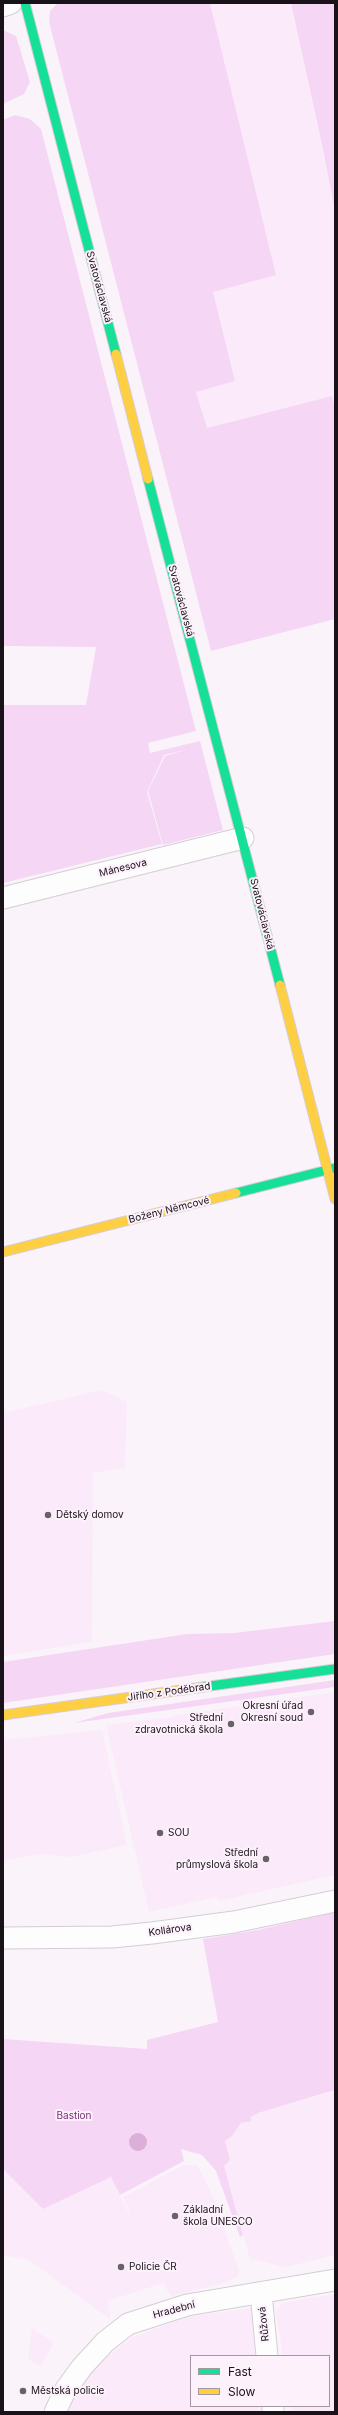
<!DOCTYPE html>
<meta charset="utf-8">
<style>
body{margin:0}
#map{position:relative;width:338px;height:2415px;overflow:hidden;background:#faf4fa;font-family:Inter,sans-serif}
canvas{display:block}
.frame{position:absolute;inset:0;border:4px solid #191319;pointer-events:none}
.legend{position:absolute;left:190px;top:2355px;width:140px;height:52px;box-sizing:border-box;background:#fdf1fc;border:1px solid #a298a1;margin:0;padding:5px 7px;list-style:none;font-size:12px;color:#191319}
.legend li{display:flex;align-items:center;gap:8px;height:20px}
.legend b{width:20px;border:1px solid #a298a1}
</style>
<div id="map">
<canvas width="338" height="2415"></canvas>
<div class="frame"></div>
<ul class="legend">
<li><b style="height:5px;background:#16e098"></b>Fast</li>
<li><b style="height:5px;background:#ffcf43"></b>Slow</li>
</ul>
</div>
<script>
const ctx = document.querySelector('canvas').getContext('2d');
ctx.lineJoin = 'round';
function paint(path, color) {
  ctx.fillStyle = color;
  ctx.fill(path, 'evenodd');
}
function poly(rows) {
  const path = new Path2D();
  for (const r of rows) {
    if (r.length === 3) {
      path.moveTo(r[0] + r[2], r[1]);
      path.arc(r[0], r[1], r[2], 0, 2 * Math.PI);
      continue;
    }
    path.moveTo(r[0], r[1]);
    for (let i = 2; i < r.length; i += 2) path.lineTo(r[i], r[i + 1]);
  }
  return path;
}
function strokePath(path, color, width, dash) {
  ctx.strokeStyle = color;
  ctx.lineWidth = width;
  ctx.lineCap = dash ? 'butt' : 'round';
  ctx.setLineDash(dash || []);
  ctx.stroke(path);
}
function write(font, color, halo, rows, align = 'center') {
  ctx.font = font + ' Inter,sans-serif';
  ctx.lineWidth = 4;
  ctx.setLineDash([]);
  ctx.textBaseline = 'middle';
  ctx.strokeStyle = halo;
  ctx.fillStyle = color;
  for (const [text, x, y, turn = 0] of rows) {
    ctx.save();
    ctx.translate(x, y);
    ctx.rotate((+turn || 0) * Math.PI / 180);
    ctx.textAlign = isNaN(turn) ? turn : align;
    if (halo) ctx.strokeText(text, 0, 0);
    ctx.fillText(text, 0, 0);
    ctx.restore();
  }
}
const built = poly([
 [210,3,291,3,335,210,335,407,332,396,207,428,196,392,235,381,213,292,276,275],
 [102,1390,127,1402,125,1468,93,1473,92,1642,3,1656,3,1413],
 [335,1692,335,1875,218,1901,217,1897,149,1912,106,1725,173,1717,173,1716],
 [102,1730,127,1845,71,1857,41,1854,3,1861,3,1740],
 [335,2091,335,2255,286,2267,250,2259,224,2166,230,2160,225,2141,232,2136,241,2123,258,2113],
 [184,2165,197,2165,210,2190,239,2270,237,2277,224,2283,171,2296,163,2283,108,2301,111,2320,29,2260,3,2255,3,2169,43,2209,111,2177,134,2224,123,2197],
 [335,2294,335,2412,288,2412,292,2410,291,2406,329,2406,329,2356,283,2356,276,2313,282,2303],
 [252,2308,255,2356,191,2356,191,2406,261,2406,262,2412,68,2412,80,2385,100,2362,133,2337,187,2317],
 [32,2328,54,2343,40,2366,28,2359]
]);
const green = poly([
 [58,3,210,3,276,275,213,292,235,381,196,392,207,428,332,396,335,407,335,619,211,651,49,22,50,11],
 [291,3,335,3,335,211,323,150],
 [3,30,16,36,30,82,24,94,3,104],
 [15,115,30,119,41,129,196,731,148,743,150,753,200,741,223,830,163,845,148,791,165,756,185,750,164,755,147,792,162,844,3,883,3,705,86,705,96,647,3,646,3,120],
 [335,1621,335,1654,3,1703,3,1662,187,1634,234,1633],
 [335,1680,335,1687,74,1723,108,1713],
 [335,1912,335,2090,258,2113,251,2117,251,2121,241,2123,232,2136,225,2141,230,2160,224,2166,243,2235,240,2237,216,2171,202,2155,181,2149,184,2161,120,2195,111,2177,43,2209,3,2169,3,2039,147,2049,147,2040,218,2022,203,1939,258,1930]
]);
const water = poly([
 [138,2142,9]
]);
const street = poly([
 [3,6,11,3],
 [3,898,243,838],
 [3,1938,112,1937,152,1933,234,1922,335,1901],
 [261,2293,267,2356],
 [273,2406,273,2412],
 [55,2412,66,2389,82,2367,105,2342,128,2324,187,2305,335,2280]
]);
const fast = poly([
 [25,3,116,354],
 [148,479,280,985],
 [236,1193,335,1168],
 [203,1687,335,1669]
]);
const slow = poly([
 [116,354,148,479],
 [280,985,335,1199],
 [3,1252,236,1193],
 [3,1715,203,1687]
]);
const markers = [
 [48,1515,4,"#686268"],
 [311,1712,4,"#686268"],
 [231,1724,4,"#686268"],
 [160,1833,4,"#686268"],
 [266,1859,4,"#686268"],
 [175,2216,4,"#686268"],
 [121,2267,4,"#686268"],
 [23,2391,4,"#686268"]
];
const streetNames = [
 ["Svatováclavská",99,287,75],
 ["Svatováclavská",181,601,75],
 ["Mánesova",123,868,-14],
 ["Svatováclavská",262,914,76],
 ["Boženy Němcové",169,1210,-14],
 ["Jiřího z Poděbrad",169,1692,-8],
 ["Kollárova",170,1930,-8],
 ["Hradební",174,2310,-15],
 ["Růžová",264,2324,-96]
];
const poiNames = [
 ["Dětský domov",56,1515],
 ["Okresní úřad",303,1706,"right"],
 ["Okresní soud",303,1718,"right"],
 ["Střední",223,1718,"right"],
 ["zdravotnická škola",223,1730,"right"],
 ["SOU",168,1833],
 ["Střední",258,1853,"right"],
 ["průmyslová škola",258,1865,"right"],
 ["Základní",183,2210],
 ["škola UNESCO",183,2222],
 ["Policie ČR",129,2267],
 ["Městská policie",31,2391]
];
const parkNames = [
 ["Bastion",74,2116]
];
paint(built, '#fbeafa');
paint(green, '#f6d6f5');
paint(water, '#dcafdb');
strokePath(street, '#d4ced4', 23);
strokePath(fast, '#d4ced4', 11);
strokePath(slow, '#d4ced4', 11);
strokePath(street, '#fefdfe', 21);
strokePath(fast, '#16e098', 9);
strokePath(slow, '#ffcf43', 9);
for (const [x, y, r, color] of markers) {
  const dot = new Path2D();
  dot.arc(x, y, r, 0, 2 * Math.PI);
  ctx.fillStyle = color;
  ctx.fill(dot);
  strokePath(dot, '#fdf1fc', 1.5);
}
write('10px', '#191319', '#fdf1fc', streetNames);
write('10px', '#191319', '#fdf1fc', poiNames, 'left');
write('10px', '#782f79', '#fdf1fc', parkNames);
</script>
